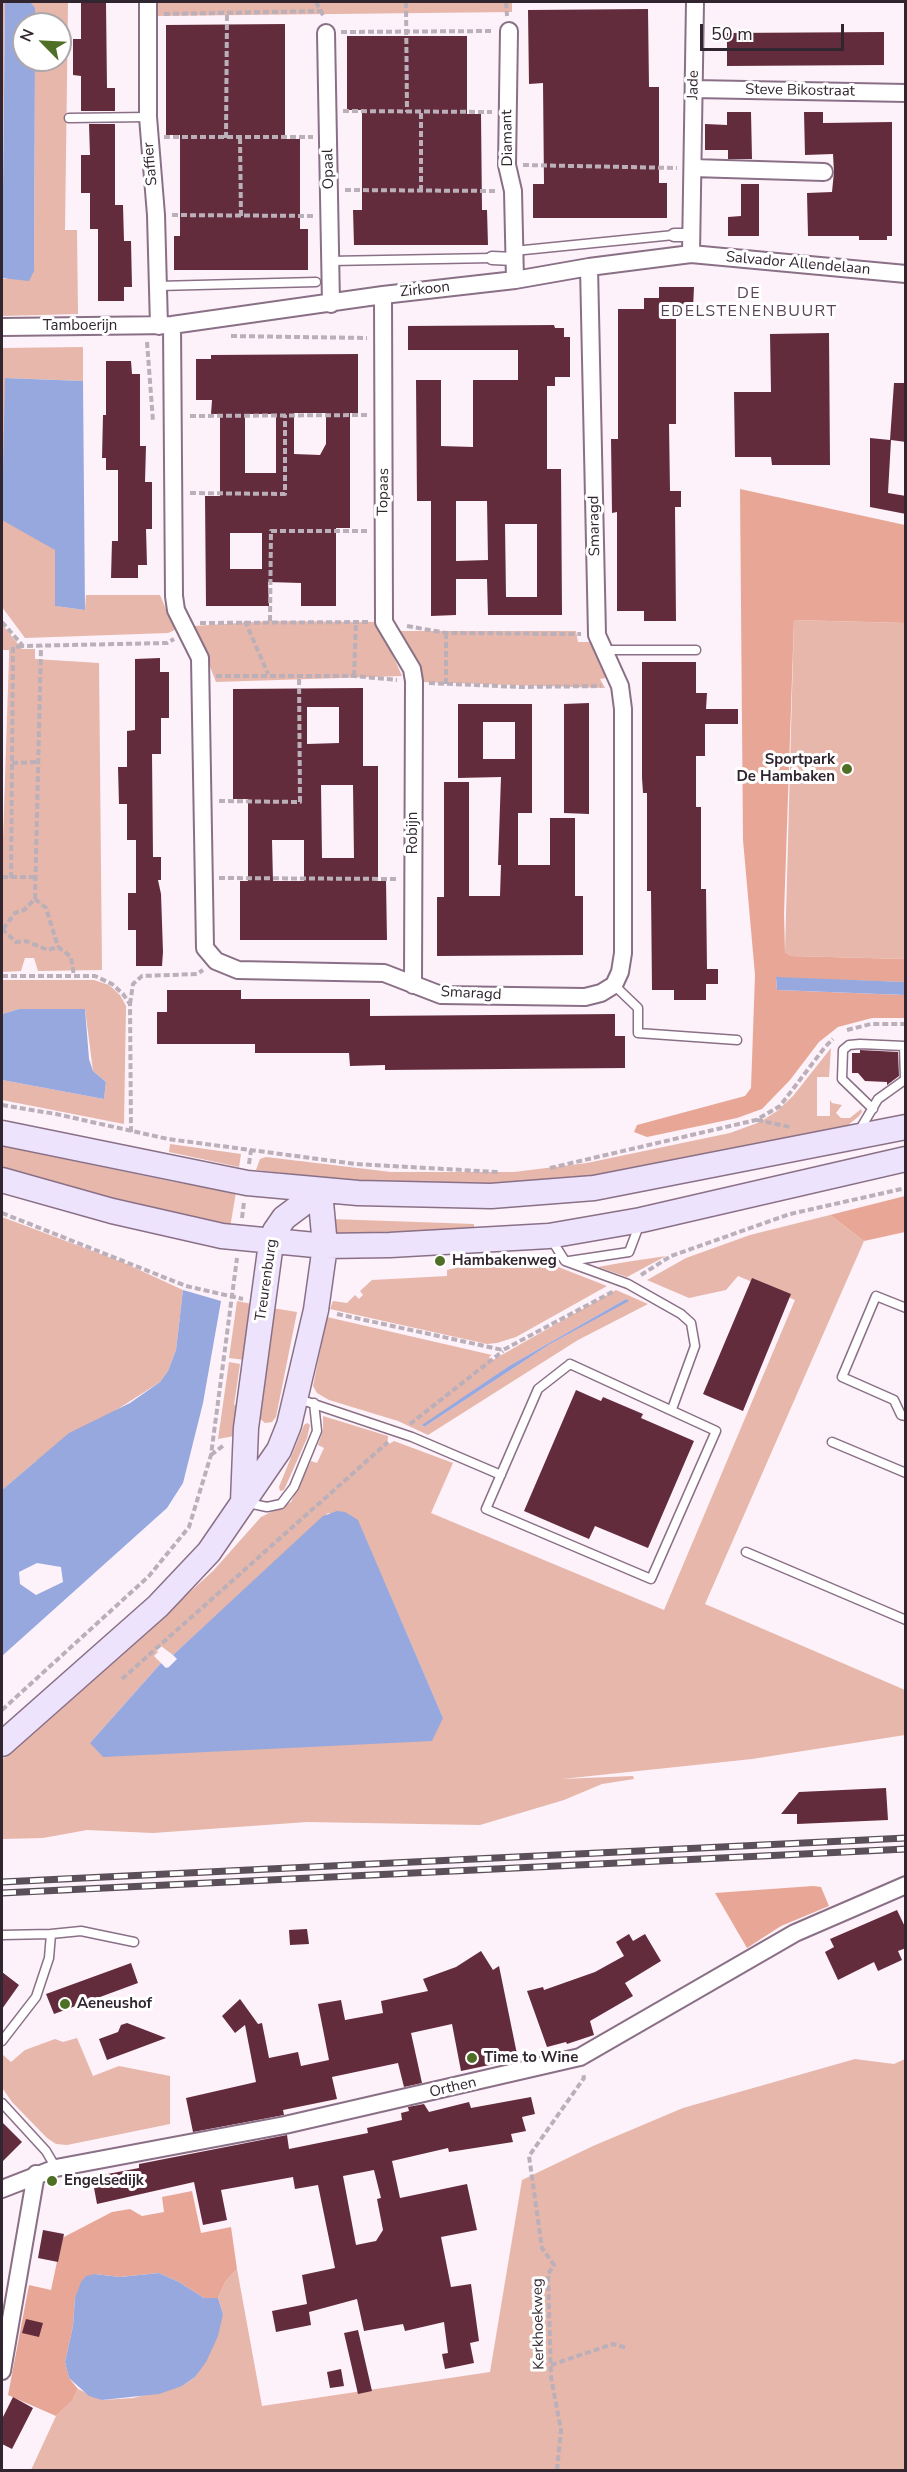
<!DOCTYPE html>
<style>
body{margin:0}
#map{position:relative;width:907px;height:2472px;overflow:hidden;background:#fdf1fa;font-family:"Nunito Sans",sans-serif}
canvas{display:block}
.frame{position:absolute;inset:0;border:3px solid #31262f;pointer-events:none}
.north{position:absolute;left:12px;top:12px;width:60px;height:60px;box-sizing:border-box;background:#fff;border:2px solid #ada8ac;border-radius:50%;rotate:294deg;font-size:16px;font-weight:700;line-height:24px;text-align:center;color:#31262f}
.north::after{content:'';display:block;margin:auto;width:21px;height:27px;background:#4f6f26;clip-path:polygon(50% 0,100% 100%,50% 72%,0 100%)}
.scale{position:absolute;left:700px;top:24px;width:144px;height:27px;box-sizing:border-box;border:3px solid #31262f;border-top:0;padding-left:8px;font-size:18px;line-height:21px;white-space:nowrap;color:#31262f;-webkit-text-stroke:4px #fff;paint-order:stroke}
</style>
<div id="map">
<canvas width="907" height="2472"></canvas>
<div class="frame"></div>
<div class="north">N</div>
<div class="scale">50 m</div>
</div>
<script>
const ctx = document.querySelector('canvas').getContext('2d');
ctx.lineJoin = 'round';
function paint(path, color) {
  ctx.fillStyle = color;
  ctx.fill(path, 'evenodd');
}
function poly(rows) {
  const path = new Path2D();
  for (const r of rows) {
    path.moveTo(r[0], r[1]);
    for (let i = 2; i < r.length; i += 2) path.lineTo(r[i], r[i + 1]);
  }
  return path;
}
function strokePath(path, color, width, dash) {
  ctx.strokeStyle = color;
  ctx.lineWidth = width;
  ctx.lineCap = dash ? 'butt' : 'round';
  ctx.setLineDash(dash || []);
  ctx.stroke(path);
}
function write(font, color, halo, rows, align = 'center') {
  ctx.font = font + ' "Nunito Sans",sans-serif';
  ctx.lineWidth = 6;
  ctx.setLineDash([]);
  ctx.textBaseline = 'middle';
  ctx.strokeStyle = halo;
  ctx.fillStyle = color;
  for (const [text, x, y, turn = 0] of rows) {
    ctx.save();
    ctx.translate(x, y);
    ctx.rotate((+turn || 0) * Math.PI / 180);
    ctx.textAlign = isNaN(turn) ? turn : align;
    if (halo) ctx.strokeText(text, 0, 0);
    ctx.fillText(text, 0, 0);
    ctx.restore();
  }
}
const green = poly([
 [2,2,68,2,65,230,77,230,78,314,2,316,2,278,5,279,34,271,35,60,60,60,60,24,35,24,35,8,5,2,2,261],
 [154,2,512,2,512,12,153,16],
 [83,347,83,381,5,378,55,550,56,606,85,610,86,595,160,595,175,630,168,633,25,638,2,607,2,348],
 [794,620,905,623,905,959,791,956,785,952],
 [270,621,378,622,402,676,216,682,194,626],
 [2,624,22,649,35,649,35,659,99,663,102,970,38,971,34,958,25,958,21,971,2,972,2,870,9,657,9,650,2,650],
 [400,631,576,631,578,642,592,642,606,678,600,679,605,688,421,682,418,661],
 [2,980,94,980,109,985,120,995,126,1006,124,1124,2,1100,2,1080,104,1099,106,1082,93,1071,85,1009,19,1009,2,1014],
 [831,1048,829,1077,817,1077,817,1116,830,1116,830,1100,832,1103,842,1105,836,1113,841,1118,850,1118,861,1109,862,1112,858,1117,843,1129,615,1175,527,1184,396,1185,256,1170,260,1159,266,1157,391,1172,514,1172,587,1163,730,1133,760,1122,777,1111,793,1096],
 [170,1144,241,1154,239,1167,169,1152],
 [2,1146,174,1182,236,1192,230,1228,2,1171],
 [830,1215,864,1241,705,1604,905,1690,905,1735,752,1759,562,1779,633,1776,634,1779,602,1784,564,1800,480,1825,307,1822,153,1833,87,1830,43,1838,2,1839,2,1760,213,1571,261,1517,291,1502,311,1461,317,1463,324,1448,318,1445,323,1430,323,1416,388,1436,387,1445,394,1441,453,1463,431,1513,664,1610,795,1300,738,1276,726,1290,689,1298,647,1280,686,1258,750,1235],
 [328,1513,358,1521,443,1718,90,1743,161,1663,154,1656,158,1652,156,1650,161,1646,173,1655],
 [2,1217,122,1262,183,1290,176,1350,168,1371,160,1382,35,1462,2,1490],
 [331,1219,474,1224,474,1232,343,1239,326,1233],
 [666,1256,627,1277,598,1267,626,1262],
 [495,1259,528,1259,548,1263,607,1286,516,1337,497,1343,487,1344,330,1309,333,1301,347,1303,355,1295,359,1299,363,1295,360,1291,372,1280,447,1276,447,1270],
 [616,1290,648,1304,578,1340,428,1435,398,1421,329,1400,317,1393,313,1386,327,1317,492,1355,489,1357,491,1361],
 [626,1299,628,1301,550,1344,424,1427,422,1426,509,1366],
 [237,1301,252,1304,245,1360,229,1358],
 [272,1308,297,1312,276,1417,272,1422,265,1423,258,1417],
 [229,1362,240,1364,234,1405,239,1406,234,1436,218,1439],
 [307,1423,310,1425,307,1438,284,1490,280,1491,279,1487,304,1425],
 [77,2038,93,2076,119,2066,170,2076,170,2124,67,2145,56,2144,47,2138,12,2102,3,2089,2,2054,11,2062,25,2050,55,2039,63,2042],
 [855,2059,894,2064,905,2059,905,2470,31,2470,56,2416,72,2401,78,2389,102,2400,133,2398,182,2386,195,2377,223,2314,218,2298,225,2282,237,2269,262,2406,490,2372,522,2180,593,2146,683,2108]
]);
const forest = poly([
 [740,489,905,525,905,623,794,620,784,914,785,952,791,956,905,959,905,982,776,978,777,990,905,995,905,1018,872,1018,838,1027,819,1042,790,1080,762,1109,737,1118,647,1137,634,1132,637,1125,745,1096,751,1088,755,975,743,840],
 [905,1196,905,1232,864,1241,830,1215],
 [813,1886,821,1887,829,1906,781,1926,747,1948,715,1893],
 [192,2191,201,2233,231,2227,237,2269,225,2282,218,2298,204,2298,179,2282,159,2273,120,2277,95,2274,75,2298,73,2326,65,2362,69,2378,78,2389,72,2401,56,2416,8,2395,29,2285,51,2290,62,2238,112,2212,130,2209,142,2216,164,2212,162,2197]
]);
const water = poly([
 [5,2,30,2,35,8,35,24,24,24,24,60,35,60,34,271,29,281,2,278],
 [5,378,83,381,85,610,55,606,55,550,2,520],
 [776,977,905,982,905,995,777,990],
 [19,1009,85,1009,89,1059,93,1071,106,1082,104,1099,2,1080,2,1014],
 [183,1290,221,1301,203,1403,183,1483,167,1508,2,1656,2,1490,69,1433,130,1403,160,1382,168,1371,176,1350],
 [37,1563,61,1567,63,1582,36,1595,20,1584,19,1572],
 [626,1299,629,1301,550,1344,424,1427,422,1425,509,1366],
 [337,1511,345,1512,358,1520,443,1718,432,1741,103,1757,90,1743,161,1663,166,1668,169,1667,177,1659,173,1655,311,1527,323,1516],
 [159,2273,179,2282,204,2298,218,2298,223,2314,218,2336,206,2362,195,2377,182,2386,159,2394,102,2400,89,2396,69,2378,65,2362,73,2326,75,2298,81,2282,86,2276,95,2274,120,2277]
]);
const building = poly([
 [81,3,106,3,107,88,115,88,115,111,81,111,81,76,73,75,73,39,81,39],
 [648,9,649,87,659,87,659,183,667,183,667,218,533,218,533,184,544,184,543,83,529,84,528,10],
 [285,24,285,139,300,139,300,229,308,229,308,270,174,270,174,236,180,236,180,135,166,135,166,25],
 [884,32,884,65,727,66,727,33],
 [347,36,467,36,467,114,481,114,482,210,487,210,488,245,354,245,353,210,362,210,362,110,347,110],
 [727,112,751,112,752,159,728,159,728,150,705,150,705,124,727,125],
 [804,112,823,112,823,123,892,122,892,236,887,236,887,240,859,240,859,236,808,236,807,193,832,192,834,172,833,154,805,155],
 [89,124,115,124,115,205,123,205,124,241,131,241,132,287,124,287,124,301,98,301,98,229,90,229,90,193,81,193,81,155,90,155],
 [741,184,759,184,759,236,728,236,728,217,741,216],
 [659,287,694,287,693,309,679,309,679,314,676,314,676,424,669,424,670,491,681,491,681,507,675,507,676,621,644,621,644,611,617,611,617,512,612,513,611,439,618,439,618,309,644,309,644,298,659,298],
 [554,325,555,328,564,328,564,337,570,337,570,377,555,377,555,386,547,386,547,469,561,469,562,615,488,615,487,579,456,579,456,615,431,616,431,501,417,501,416,380,441,380,441,446,473,447,473,380,518,380,518,350,408,350,408,326],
 [456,501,487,501,488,560,456,561],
 [505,524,537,524,537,597,506,597],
 [829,333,830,465,772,465,771,457,735,457,734,392,771,392,770,334],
 [358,354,358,413,350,413,350,528,336,528,336,606,301,606,301,583,268,582,269,606,206,606,205,496,220,496,220,414,211,414,212,400,196,400,196,359,211,359,211,355],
 [294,413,326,413,326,444,320,455,294,454],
 [245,414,276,414,276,473,245,473],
 [230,533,262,533,262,569,230,569],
 [106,361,131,361,132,374,140,374,140,446,146,446,145,482,152,482,152,529,146,529,147,565,138,565,138,578,111,578,112,541,118,541,118,470,106,470,106,458,102,458,103,415,106,415],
 [894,383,906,383,906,442,891,440,888,493,906,496,906,514,870,507,870,438,890,440],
 [160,658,160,672,169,672,169,718,161,718,161,754,152,754,153,857,161,857,161,880,158,880,161,894,163,952,162,966,136,966,136,930,128,930,128,893,136,893,136,840,127,840,127,804,119,804,118,767,127,767,127,731,135,730,135,659],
 [642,662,696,662,696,693,707,693,706,709,738,709,738,724,705,724,705,756,696,756,696,807,701,807,701,889,706,889,707,969,718,969,718,984,706,984,706,1000,674,1000,674,990,652,990,651,891,647,891,647,793,643,793,642,778],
 [363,688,363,766,378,766,378,881,386,881,387,940,240,940,240,881,248,881,248,799,233,799,233,689],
 [307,707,339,707,339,743,307,744],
 [321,785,353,785,354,858,322,858],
 [272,840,304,840,304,881,273,881],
 [589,703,589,814,564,813,564,704],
 [458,704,532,704,532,813,518,813,518,865,550,865,550,818,575,818,575,896,583,896,583,955,437,956,437,897,444,897,444,782,469,782,469,896,500,896,501,865,498,865,501,777,458,778],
 [483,722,515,722,515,759,483,759],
 [167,990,241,990,241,999,370,999,370,1016,615,1014,615,1036,625,1036,625,1068,385,1070,385,1065,350,1066,349,1053,255,1053,255,1044,157,1044,157,1012,167,1012],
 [860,1050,898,1052,899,1076,887,1085,887,1082,865,1081,858,1073,852,1073,852,1053,860,1053],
 [752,1278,791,1294,743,1411,703,1394],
 [576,1390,601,1401,603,1397,643,1414,641,1418,694,1441,648,1548,595,1526,589,1539,524,1511],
 [886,1788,888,1820,797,1824,797,1814,781,1814,799,1792],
 [897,1910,906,1929,906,1948,898,1951,902,1960,878,1971,874,1962,838,1980,825,1952,834,1947,830,1939],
 [307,1929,309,1944,290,1945,289,1930],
 [629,1934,633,1941,645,1934,661,1961,625,1983,633,1996,590,2021,594,2035,567,2044,566,2042,547,2047,527,1991,543,1987,544,1990,595,1972,624,1956,616,1942],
 [481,1951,493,1970,499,1966,518,2059,461,2071,452,2024,411,2033,422,2083,404,2087,398,2063,332,2077,337,2099,283,2110,284,2115,193,2132,186,2098,256,2082,245,2025,235,2033,222,2016,240,1999,258,2024,262,2023,269,2058,298,2052,301,2066,329,2060,318,2004,341,2000,345,2020,383,2013,381,2001,428,1991,423,1979,456,1967],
 [131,1963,138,1983,54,2014,46,1994],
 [2,1972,19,1985,2,2009],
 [127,2023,166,2038,107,2060,99,2039,118,2032,121,2025],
 [531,2097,535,2114,522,2117,526,2131,511,2134,513,2142,449,2152,448,2148,392,2161,400,2198,467,2184,477,2230,441,2237,451,2287,471,2284,479,2341,470,2343,474,2363,445,2369,442,2354,448,2353,444,2322,405,2331,403,2324,364,2331,357,2299,309,2312,311,2325,276,2332,272,2311,307,2304,302,2275,335,2268,318,2185,295,2189,293,2177,221,2190,227,2220,203,2225,194,2182,97,2204,92,2177,139,2168,139,2164,287,2135,289,2149,368,2133,367,2128,402,2120,401,2113,409,2111,408,2107,424,2104,429,2112,469,2102,471,2108],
 [374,2170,381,2198,377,2199,383,2230,376,2241,356,2245,343,2176],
 [2,2122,22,2142,2,2162],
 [43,2230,64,2234,58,2262,38,2258],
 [26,2319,43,2323,39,2337,22,2333],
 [358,2330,372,2391,358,2394,344,2333],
 [341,2369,344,2386,330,2388,327,2372],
 [13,2397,33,2408,12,2449,2,2444,2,2419]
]);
const path = poly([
 [316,2,324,17],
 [406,2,407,112],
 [506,2,507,16],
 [164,14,323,11],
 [341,32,492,31],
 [343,111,492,112],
 [164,137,313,137],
 [226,138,227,13],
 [240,138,241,216],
 [523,165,677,168],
 [345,190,497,191],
 [421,191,421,112],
 [172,215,314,216],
 [231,336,367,338],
 [147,342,153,421],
 [190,416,369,415],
 [190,493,285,494,285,415],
 [245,621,268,674],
 [270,621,271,531,369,531],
 [2,622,23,646,167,643,174,639],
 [200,623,369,622],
 [407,626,446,633,581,634],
 [446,633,446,685],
 [216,676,354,676,397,680],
 [354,676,356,621],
 [429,683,521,687,601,686],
 [12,763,37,762],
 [219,801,300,802,299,675],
 [2,877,35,877],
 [11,878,13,647,22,646],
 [219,878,398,879],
 [35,899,46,908,58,947],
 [2,929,16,942,26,941,48,950,58,947,65,952,71,957,74,976],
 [3,929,15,913,24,910,35,899,41,646],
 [2,976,95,976,112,984,123,994,130,1004,131,1132],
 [130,1004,133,984,142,976,197,974,203,970],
 [847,1030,871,1024,906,1024],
 [2,1105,56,1114,168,1139,356,1164,498,1172],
 [757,1120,790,1127],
 [249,1164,251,1150],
 [550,1168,756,1120,780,1106,825,1047,833,1039],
 [2,1213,186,1286,243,1299],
 [242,1218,244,1202],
 [641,1275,671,1256,790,1214,906,1188],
 [337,1314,503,1350,614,1291],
 [410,1424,503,1351],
 [211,1455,224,1445],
 [122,1679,388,1442],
 [2,1710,149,1576,189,1527,211,1455,237,1258],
 [551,2365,613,2344,627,2348],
 [557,2470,561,2430,551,2377,548,2274,554,2265,542,2248,529,2156,584,2078,583,2074]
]);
const service = poly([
 [69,118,148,117],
 [514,251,674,235],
 [330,261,492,258],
 [158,286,316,282],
 [604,650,696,650],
 [614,985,638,1008,638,1033,737,1040],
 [873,1109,842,1079,843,1050,849,1045,860,1044,904,1046,905,1079],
 [859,1131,878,1099,906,1079],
 [551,1239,565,1261,628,1284,681,1314,691,1323,695,1346,672,1409],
 [569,1261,629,1252,640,1223],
 [906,1308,876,1296,842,1377,894,1400,901,1415,906,1416],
 [570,1364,716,1431,651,1579,486,1509,538,1389,570,1364],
 [296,1398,412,1437,501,1475],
 [832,1442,906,1473],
 [248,1503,267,1507,281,1504,294,1487,317,1431,314,1403],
 [746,1552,906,1620],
 [2,1935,51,1934],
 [2,2041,36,1997,49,1958,51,1934,81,1931,134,1942],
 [2,2103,46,2151,56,2168]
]);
const pedestrian = poly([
 [674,235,692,235],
 [492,258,514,259]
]);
const minor = poly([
 [148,2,148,117,156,215,159,326],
 [509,31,507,165,513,191,515,280],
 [326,33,331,304],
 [694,89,906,93],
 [693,168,824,172],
 [691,254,695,2],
 [383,295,384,622,412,669,414,681,413,985],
 [172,325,174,596,176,610,200,658,205,948,216,961,238,970,384,973,441,995,585,997,601,993,614,985,620,972,623,953,623,709,620,686,597,635,589,267],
 [2,327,172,325,383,295,515,280,589,267,691,254,906,274],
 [2,2189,56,2168,285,2125,580,2057,795,1933,906,1885],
 [2,2371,36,2174]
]);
const secondary = poly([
 [2,1133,247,1183,358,1193,491,1196,594,1188,906,1127],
 [2,1180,112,1211,222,1236,325,1246,390,1245,549,1236,641,1220,906,1159],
 [243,1502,246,1428,271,1243,275,1231,284,1218,320,1191],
 [2,1744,158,1606,209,1552,279,1450,289,1425,316,1310,325,1246,320,1191]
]);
const rail = poly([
 [2,1882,906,1838],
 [2,1893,906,1849]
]);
const markers = [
 [847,769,6,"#4f6f26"],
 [440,1261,6,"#4f6f26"],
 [65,2004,6,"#4f6f26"],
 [472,2058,6,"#4f6f26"],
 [52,2181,6,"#4f6f26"]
];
const streetNames = [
 ["Jade",694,85,-89],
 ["Steve Bikostraat",800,91,1],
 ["Diamant",508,138,-91],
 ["Saffier",151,164,-95],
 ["Opaal",329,169,-91],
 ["Salvador Allendelaan",798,264,5],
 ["Zirkoon",425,290,-6],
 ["Tamboerijn",80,326],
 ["Topaas",384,492,-89],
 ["Smaragd",595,526,-91],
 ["Robijn",413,833,-90],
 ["Smaragd",471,994,3],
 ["Treurenburg",267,1280,-82],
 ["Orthen",453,2088,-13],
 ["Kerkhoekweg",539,2324,-91]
];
const poiNames = [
 ["Sportpark",835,760,"right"],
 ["De Hambaken",835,777,"right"],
 ["Hambakenweg",452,1261],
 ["Aeneushof",77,2004],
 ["Time to Wine",484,2058],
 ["Engelsedijk",64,2181]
];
const neighbourhoodNames = [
 ["DE",749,294],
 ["EDELSTENENBUURT",749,312]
];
paint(green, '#e6b7aa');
paint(forest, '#e8a796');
paint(water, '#96a8de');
paint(building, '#632c3c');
strokePath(service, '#8a7086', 11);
strokePath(pedestrian, '#8a7086', 15);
strokePath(minor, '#8a7086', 20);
strokePath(secondary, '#8a7086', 27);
strokePath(path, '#bbb0b9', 4, [6, 3]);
strokePath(service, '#fff', 8);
strokePath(pedestrian, '#fff', 12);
strokePath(minor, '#fff', 16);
strokePath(secondary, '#ede3fd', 24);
strokePath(rail, '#5b5059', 7);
strokePath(rail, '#fff', 4.5, [14]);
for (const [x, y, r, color] of markers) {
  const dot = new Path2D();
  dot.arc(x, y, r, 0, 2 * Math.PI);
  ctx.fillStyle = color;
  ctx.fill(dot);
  strokePath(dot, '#fff', 2);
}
write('15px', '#31262f', '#fff', streetNames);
write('bold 15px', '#31262f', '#fff', poiNames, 'left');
ctx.letterSpacing = '1.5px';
write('16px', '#5c4458', '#fff', neighbourhoodNames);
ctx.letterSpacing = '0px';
</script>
